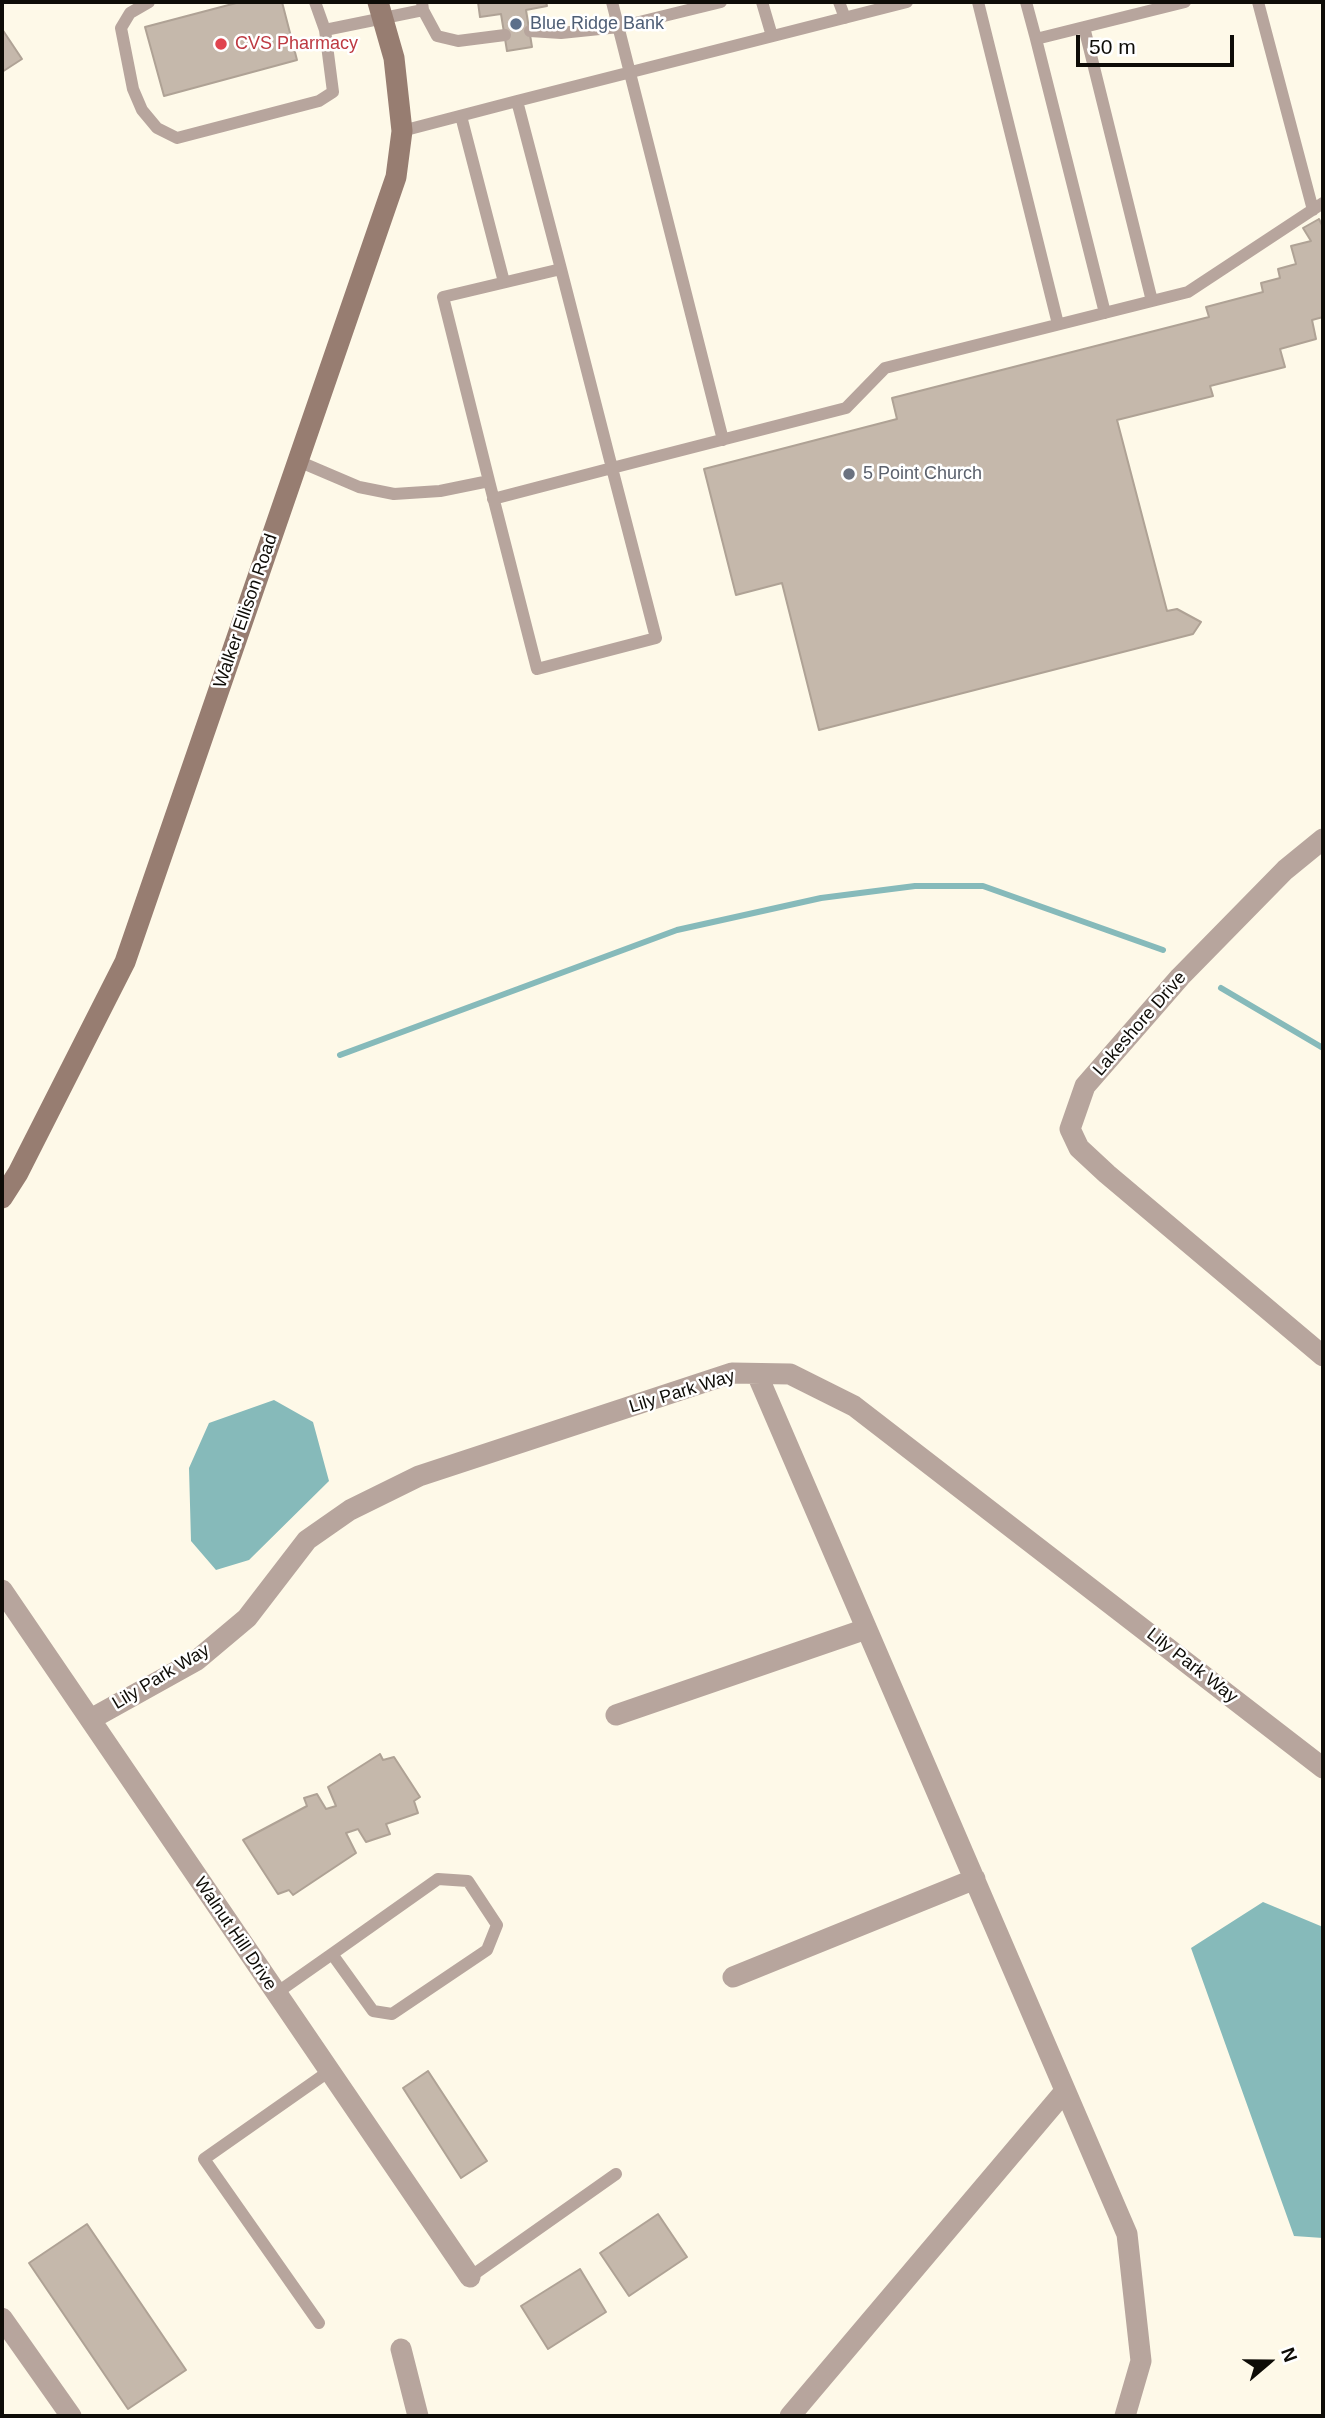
<!DOCTYPE html>
<style>
body{margin:0}
#map{position:relative;width:1325px;height:2418px;overflow:hidden;background:#fef9e8;font-family:Arial,sans-serif}
canvas{display:block}
.frame{position:absolute;inset:0;border:4px solid #0e0c07;pointer-events:none}
.north{position:absolute;left:1234px;top:2327px;width:70px;height:70px;-webkit-text-stroke:5px #fff;paint-order:stroke;rotate:70deg;font-size:19px;font-weight:700;line-height:28px;text-align:center;color:#0e0c07}
.north::after{content:'';display:block;margin:auto;width:24px;height:32px;background:#0e0c07;clip-path:polygon(50% 0,100% 100%,50% 72%,0 100%)}
.scale{position:absolute;left:1076px;top:35px;width:158px;height:32px;box-sizing:border-box;border:4px solid #0e0c07;border-top:0;padding-left:9px;font-size:21px;line-height:24px;white-space:nowrap;color:#0e0c07;-webkit-text-stroke:5px #fff;paint-order:stroke}
</style>
<div id="map">
<canvas width="1325" height="2418"></canvas>
<div class="frame"></div>
<div class="north">N</div>
<div class="scale">50 m</div>
</div>
<script>
const ctx = document.querySelector('canvas').getContext('2d');
ctx.lineJoin = 'round';
function paint(path, color) {
  ctx.fillStyle = color;
  ctx.fill(path, 'evenodd');
}
function poly(rows) {
  const path = new Path2D();
  for (const r of rows) {
    path.moveTo(r[0], r[1]);
    for (let i = 2; i < r.length; i += 2) path.lineTo(r[i], r[i + 1]);
  }
  return path;
}
function strokePath(path, color, width, dash) {
  ctx.strokeStyle = color;
  ctx.lineWidth = width;
  ctx.lineCap = dash ? 'butt' : 'round';
  ctx.setLineDash(dash || []);
  ctx.stroke(path);
}
function write(font, color, halo, rows, align = 'center') {
  ctx.font = font + ' Arial,sans-serif';
  ctx.lineWidth = 5;
  ctx.setLineDash([]);
  ctx.textBaseline = 'middle';
  ctx.strokeStyle = halo;
  ctx.fillStyle = color;
  for (const [text, x, y, turn = 0] of rows) {
    ctx.save();
    ctx.translate(x, y);
    ctx.rotate((+turn || 0) * Math.PI / 180);
    ctx.textAlign = isNaN(turn) ? turn : align;
    if (halo) ctx.strokeText(text, 0, 0);
    ctx.fillText(text, 0, 0);
    ctx.restore();
  }
}
const water = poly([
 [274,1400,313,1422,329,1481,249,1560,216,1570,191,1541,189,1468,209,1423],
 [1263,1902,1323,1927,1323,2238,1294,2236,1191,1948]
]);
const stream = poly([
 [1221,988,1323,1048],
 [340,1055,677,930,821,898,915,886,983,886,1163,950]
]);
const building = poly([
 [240,2,282,2,297,60,164,96,145,27,240,2],
 [478,2,546,2,547,6,526,10,532,47,507,51,501,14,480,17,478,2],
 [2,29,22,59,2,72,2,29],
 [1319,219,1323,227,1323,317,1312,320,1316,339,1280,349,1285,367,1210,386,1213,396,1117,420,1167,611,1177,609,1201,622,1193,634,819,730,782,583,736,595,704,469,897,419,892,398,1209,317,1206,307,1263,292,1261,283,1280,278,1278,269,1296,264,1291,246,1311,241,1303,228,1319,219],
 [380,1754,383,1760,394,1757,420,1797,414,1801,418,1813,386,1824,390,1834,366,1842,358,1829,346,1833,356,1853,293,1895,289,1890,278,1894,243,1840,307,1806,304,1798,317,1794,326,1809,336,1806,328,1787,380,1754],
 [428,2071,487,2161,461,2178,403,2088,428,2071],
 [658,2214,687,2257,629,2296,600,2253,658,2214],
 [87,2224,186,2370,128,2409,29,2263,87,2224],
 [580,2269,606,2312,548,2349,521,2306,580,2269]
]);
const lane = poly([
 [149,2,130,13,121,28,133,89,142,110,157,128,177,138,319,101,333,92,325,30,315,2],
 [612,2,723,440],
 [762,2,772,36],
 [839,2,845,18],
 [978,2,1058,324],
 [1026,2,1036,39,1185,2],
 [1258,2,1313,210],
 [423,10,437,36,458,41,505,35],
 [1084,27,1152,301],
 [325,30,423,10,422,2],
 [530,31,561,33,619,27,721,2],
 [1036,39,1105,313],
 [517,101,907,2],
 [461,116,504,282],
 [561,269,612,468,846,408,885,368,1188,292,1323,203],
 [298,461,359,487,394,494,440,491,489,481,443,297,561,269,517,101,402,131],
 [489,481,537,669,656,638,612,468,493,499],
 [275,1994,332,1954,438,1879,468,1881,497,1925,487,1950,392,2014,373,2011,332,1954],
 [470,2277,616,2174],
 [319,2323,204,2159,328,2072]
]);
const street = poly([
 [1323,839,1285,870,1180,977,1085,1086,1070,1129,1079,1148,1107,1174,1323,1356],
 [757,1374,1127,2234,1141,2361,1125,2416],
 [2,1590,470,2277],
 [616,1715,866,1629],
 [91,1719,197,1660,247,1618,307,1540,350,1510,419,1476,732,1373,790,1374,854,1406,1323,1768],
 [733,1977,975,1879],
 [2,2318,71,2416],
 [401,2349,418,2416],
 [790,2416,1065,2091]
]);
const secondary = poly([
 [2,1198,18,1173,125,962,396,177,402,131,394,58,378,2]
]);
const markers = [
 [516,24,7,"#5c6f8a"],
 [221,44,7,"#e0444e"],
 [849,474,7,"#6b7280"]
];
const serviceNames = [
 ["Blue Ridge Bank",530,24]
];
const healthNames = [
 ["CVS Pharmacy",235,44]
];
const worshipNames = [
 ["5 Point Church",863,474]
];
const streetNames = [
 ["Walker Ellison Road",246,611,-71],
 ["Lakeshore Drive",1140,1024,-49],
 ["Lily Park Way",682,1392,-17],
 ["Lily Park Way",1192,1666,38],
 ["Lily Park Way",161,1677,-31],
 ["Walnut Hill Drive",235,1934,56]
];
paint(water, '#86baba');
strokePath(stream, '#86baba', 6);
paint(building, '#c5b8ab');
strokePath(building, '#afa295', 2);
strokePath(lane, '#b7a59d', 12);
strokePath(street, '#b7a59d', 21);
strokePath(secondary, '#977d71', 21);
for (const [x, y, r, color] of markers) {
  const dot = new Path2D();
  dot.arc(x, y, r, 0, 2 * Math.PI);
  ctx.fillStyle = color;
  ctx.fill(dot);
  strokePath(dot, '#fff', 2.5);
}
write('18px', '#4e5e75', '#fff', serviceNames, 'left');
write('18px', '#be3a42', '#fff', healthNames, 'left');
write('18px', '#5b616d', '#fff', worshipNames, 'left');
write('18px', '#0e0c07', '#fff', streetNames);
</script>
